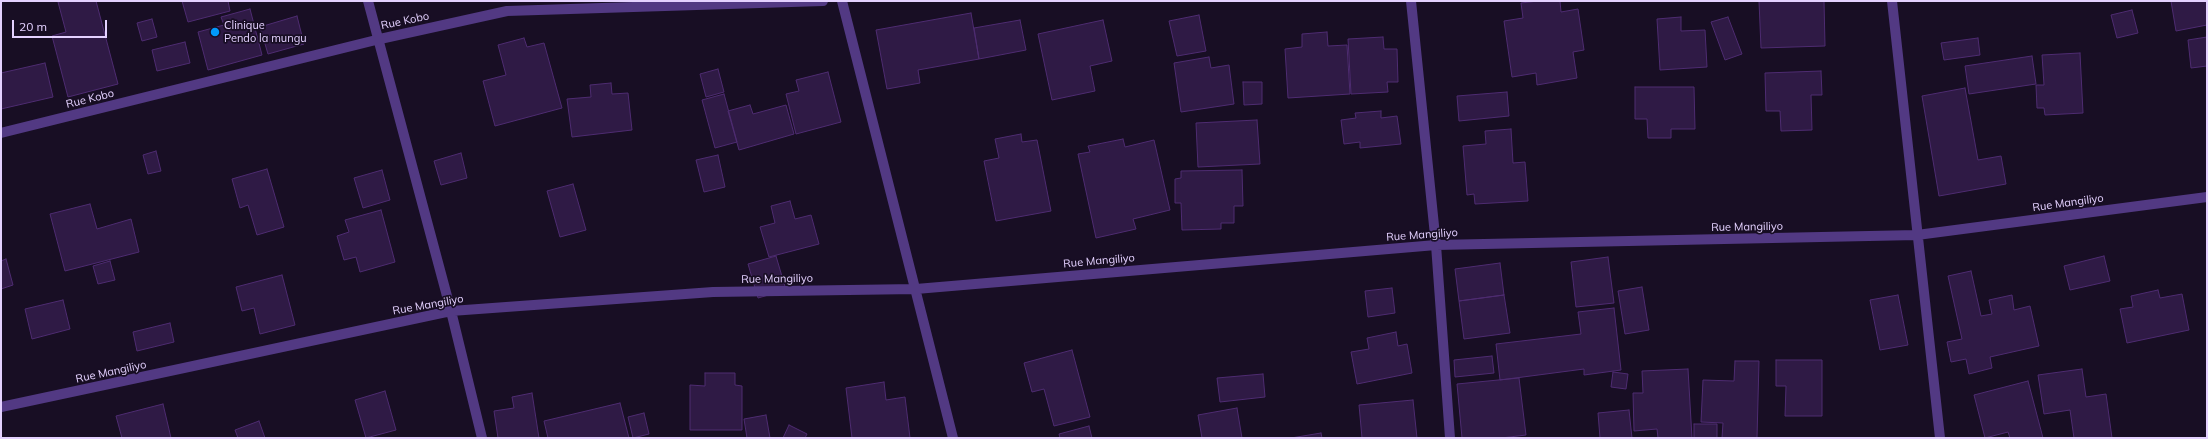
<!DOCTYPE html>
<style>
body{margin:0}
#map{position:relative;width:2208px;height:439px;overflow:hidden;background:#180e24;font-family:Mulish,sans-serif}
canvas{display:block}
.frame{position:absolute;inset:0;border:2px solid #e4d1ff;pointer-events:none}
.scale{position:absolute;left:12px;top:20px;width:95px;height:18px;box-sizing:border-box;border:2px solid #e4d1ff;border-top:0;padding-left:5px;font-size:12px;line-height:14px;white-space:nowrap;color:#e4d1ff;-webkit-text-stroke:3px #180e24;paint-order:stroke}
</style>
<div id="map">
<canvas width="2208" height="439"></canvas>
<div class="frame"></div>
<div class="scale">20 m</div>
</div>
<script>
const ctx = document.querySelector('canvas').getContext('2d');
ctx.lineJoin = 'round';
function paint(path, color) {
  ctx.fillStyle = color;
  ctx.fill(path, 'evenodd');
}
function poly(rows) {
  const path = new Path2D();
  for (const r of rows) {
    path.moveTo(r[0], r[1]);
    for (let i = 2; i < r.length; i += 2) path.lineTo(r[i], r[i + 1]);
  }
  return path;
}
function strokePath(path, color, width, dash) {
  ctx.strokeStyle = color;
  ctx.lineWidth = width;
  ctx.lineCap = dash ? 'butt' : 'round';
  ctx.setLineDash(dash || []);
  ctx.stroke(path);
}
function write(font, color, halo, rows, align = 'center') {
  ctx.font = font + ' Mulish,sans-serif';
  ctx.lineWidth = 3.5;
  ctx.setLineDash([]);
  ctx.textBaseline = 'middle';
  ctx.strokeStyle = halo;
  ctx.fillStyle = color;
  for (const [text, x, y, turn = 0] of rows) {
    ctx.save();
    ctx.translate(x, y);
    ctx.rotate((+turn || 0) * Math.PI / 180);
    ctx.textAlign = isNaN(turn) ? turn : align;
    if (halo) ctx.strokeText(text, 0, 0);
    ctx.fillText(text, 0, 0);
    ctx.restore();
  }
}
const building = poly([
 [63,1,96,1,118,84,68,97,52,36,66,32,58,2,63,1],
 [182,1,228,1,230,11,188,22,182,1],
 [1538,1,1560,1,1561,12,1578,9,1584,50,1573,52,1577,78,1537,85,1536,73,1512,77,1504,21,1523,18,1521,3,1538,1],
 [1759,1,1824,1,1825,46,1761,48,1759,1],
 [2171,1,2207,1,2207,25,2176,31,2171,1],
 [250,9,262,55,208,70,198,32,224,25,221,17,250,9],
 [2132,10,2138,33,2117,38,2111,15,2132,10],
 [971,13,979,59,918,70,920,83,887,89,876,30,971,13],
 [1199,15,1206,51,1177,56,1169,21,1199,15],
 [297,16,304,44,268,54,260,27,297,16],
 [1681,17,1681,31,1705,30,1707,67,1660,70,1657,19,1681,17],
 [1728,17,1742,54,1725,60,1711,22,1728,17],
 [152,19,157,37,142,41,137,23,152,19],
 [1020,20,1026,50,979,59,974,28,1020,20],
 [1103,20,1112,61,1090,66,1095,91,1052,100,1038,34,1103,20],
 [1327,32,1328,46,1347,45,1350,94,1288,98,1285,49,1302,47,1302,34,1327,32],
 [1383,37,1384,49,1397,49,1398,82,1387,82,1388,92,1351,94,1348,39,1383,37],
 [2207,37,2207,66,2191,68,2188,40,2207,37],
 [524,38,527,47,544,43,562,108,495,126,483,81,506,75,498,45,524,38],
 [1978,38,1980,55,1944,60,1941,43,1978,38],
 [185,42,190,63,157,71,152,50,185,42],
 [2080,53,2083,113,2045,115,2044,108,2037,108,2036,85,2044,85,2042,55,2080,53],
 [2032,56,2036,84,1969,94,1965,66,2032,56],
 [1209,57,1211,68,1229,65,1234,104,1181,112,1174,63,1209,57],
 [45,63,53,97,1,109,1,73,45,63],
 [718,69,724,92,706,97,700,74,718,69],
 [1821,71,1822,95,1811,95,1812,130,1781,131,1780,111,1766,111,1765,73,1821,71],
 [828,72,841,122,796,134,786,94,799,91,796,80,828,72],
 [1243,82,1262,82,1262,104,1244,105,1243,82],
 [611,83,612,94,628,93,632,130,572,137,567,99,591,97,590,85,611,83],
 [1635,87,1694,87,1695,129,1671,129,1671,138,1648,138,1647,119,1635,119,1635,87],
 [1965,88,1978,160,2001,156,2006,184,1939,196,1922,96,1965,88],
 [1507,92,1509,116,1459,121,1457,96,1507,92],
 [724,94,737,142,715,148,702,100,724,94],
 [750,105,753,114,786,105,794,134,739,150,728,111,750,105],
 [1381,111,1381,118,1397,116,1401,144,1360,148,1360,142,1344,144,1341,120,1356,118,1355,113,1381,111],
 [1257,120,1260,164,1198,167,1196,123,1257,120],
 [1511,129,1513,163,1525,162,1528,201,1475,204,1474,194,1467,195,1463,146,1486,144,1485,131,1511,129],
 [1021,134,1022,142,1037,140,1051,211,996,221,984,161,999,158,995,139,1021,134],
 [1123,139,1125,147,1154,140,1170,210,1133,219,1136,229,1096,238,1078,154,1090,152,1088,146,1123,139],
 [156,151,161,171,148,174,143,155,156,151],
 [461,153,467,178,441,185,434,161,461,153],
 [718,155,725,187,704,192,696,160,718,155],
 [267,169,284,227,257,235,248,205,240,208,232,179,267,169],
 [382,170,390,200,363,208,354,178,382,170],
 [1242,170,1243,206,1234,206,1234,223,1221,223,1221,229,1182,230,1181,203,1175,203,1175,179,1181,178,1181,171,1242,170],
 [573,184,586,230,560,237,547,191,573,184],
 [790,201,795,219,811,215,819,244,769,257,760,227,775,223,771,206,790,201],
 [90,204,97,229,131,219,139,252,65,271,50,214,90,204],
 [381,210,395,262,360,272,356,257,344,260,337,236,349,232,345,220,381,210],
 [776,256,786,290,758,298,748,264,776,256],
 [2104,256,2110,281,2070,290,2064,266,2104,256],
 [1608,257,1614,303,1576,307,1571,262,1608,257],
 [6,259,13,285,1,289,1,261,6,259],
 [110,261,115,280,98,284,93,266,110,261],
 [1500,263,1504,295,1459,301,1455,269,1500,263],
 [1971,271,1981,316,1992,314,1989,300,2012,295,2014,310,2030,306,2039,346,1990,357,1992,368,1969,374,1966,359,1951,362,1947,342,1962,339,1948,276,1971,271],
 [282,275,295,325,260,334,254,308,242,311,236,287,282,275],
 [1642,287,1649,330,1625,334,1618,291,1642,287],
 [1392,288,1395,313,1368,317,1365,291,1392,288],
 [2158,290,2160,298,2182,294,2189,330,2127,343,2120,309,2133,307,2131,296,2158,290],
 [1504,295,1510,333,1464,339,1459,301,1504,295],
 [1898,295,1908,345,1880,350,1870,300,1898,295],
 [63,300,70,329,32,339,25,309,63,300],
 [1614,308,1621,370,1584,375,1584,369,1500,380,1496,344,1581,334,1578,312,1614,308],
 [170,323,174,342,137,351,133,332,170,323],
 [1396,332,1398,346,1407,344,1412,373,1357,384,1351,352,1369,349,1367,338,1396,332],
 [1072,350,1090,417,1054,426,1044,389,1032,392,1024,363,1072,350],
 [1492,356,1494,373,1455,377,1454,360,1492,356],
 [1776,360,1822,360,1822,416,1785,416,1786,386,1776,386,1776,360],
 [1735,361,1759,361,1757,438,1722,438,1723,423,1701,422,1703,380,1734,381,1735,361],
 [1688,369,1692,438,1658,438,1657,429,1634,431,1633,393,1643,393,1642,371,1688,369],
 [2082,369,2086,397,2106,394,2112,438,2074,438,2070,410,2044,414,2038,375,2082,369],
 [1613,372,1628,374,1626,389,1611,387,1613,372],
 [705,373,735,373,735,385,742,386,742,430,690,430,690,385,705,386,705,373],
 [1263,374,1265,397,1220,402,1217,378,1263,374],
 [1519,378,1526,435,1501,438,1462,438,1457,384,1519,378],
 [2028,381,2043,438,2010,438,2008,432,1985,438,1974,395,2028,381],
 [884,382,886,400,905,397,910,438,852,438,846,388,884,382],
 [385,391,396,430,366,438,355,400,385,391],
 [532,393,539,438,498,438,494,411,514,408,512,397,532,393],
 [1413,400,1417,438,1362,438,1359,405,1413,400],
 [620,403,629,438,548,438,544,421,620,403],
 [163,404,171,438,122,438,116,416,163,404],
 [1237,408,1242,438,1202,438,1198,415,1237,408],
 [1629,410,1632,438,1600,438,1598,413,1629,410],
 [644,413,649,434,633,438,628,417,644,413],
 [766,415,770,438,747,438,744,419,766,415],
 [259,421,265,438,238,438,235,430,259,421],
 [1694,424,1717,424,1717,438,1694,438,1694,424],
 [789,425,807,434,805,438,783,438,789,425],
 [1089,426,1092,438,1060,438,1059,434,1089,426],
 [1321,433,1322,438,1291,438,1321,433]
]);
const minor = poly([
 [368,1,451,311,482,438],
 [842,1,953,438],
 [1411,1,1436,245,1450,438],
 [1892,1,1940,438],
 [1,133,380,39,507,11,823,1],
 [1,407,451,311,713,292,916,289,1436,245,1917,235,2207,197]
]);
const markers = [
 [215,32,5,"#0199fb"]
];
const streetNames = [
 ["Rue Kobo",405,21,-12],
 ["Rue Kobo",90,99,-14],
 ["Rue Mangiliyo",2068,203,-8],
 ["Rue Mangiliyo",1747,227,-1],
 ["Rue Mangiliyo",1422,235,-4],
 ["Rue Mangiliyo",1099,261,-5],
 ["Rue Mangiliyo",777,279,-1],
 ["Rue Mangiliyo",428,305,-10],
 ["Rue Mangiliyo",111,372,-12]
];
const poiNames = [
 ["Clinique",224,26],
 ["Pendo la mungu",224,39]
];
paint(building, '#2f1a45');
strokePath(building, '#4e2c71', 1);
strokePath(minor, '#523983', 10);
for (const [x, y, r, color] of markers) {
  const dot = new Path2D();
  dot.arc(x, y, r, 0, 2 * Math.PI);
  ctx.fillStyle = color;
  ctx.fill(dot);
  strokePath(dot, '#180e24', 1.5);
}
write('11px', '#e4d1ff', '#180e24', streetNames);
write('11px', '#e4d1ff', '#180e24', poiNames, 'left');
</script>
